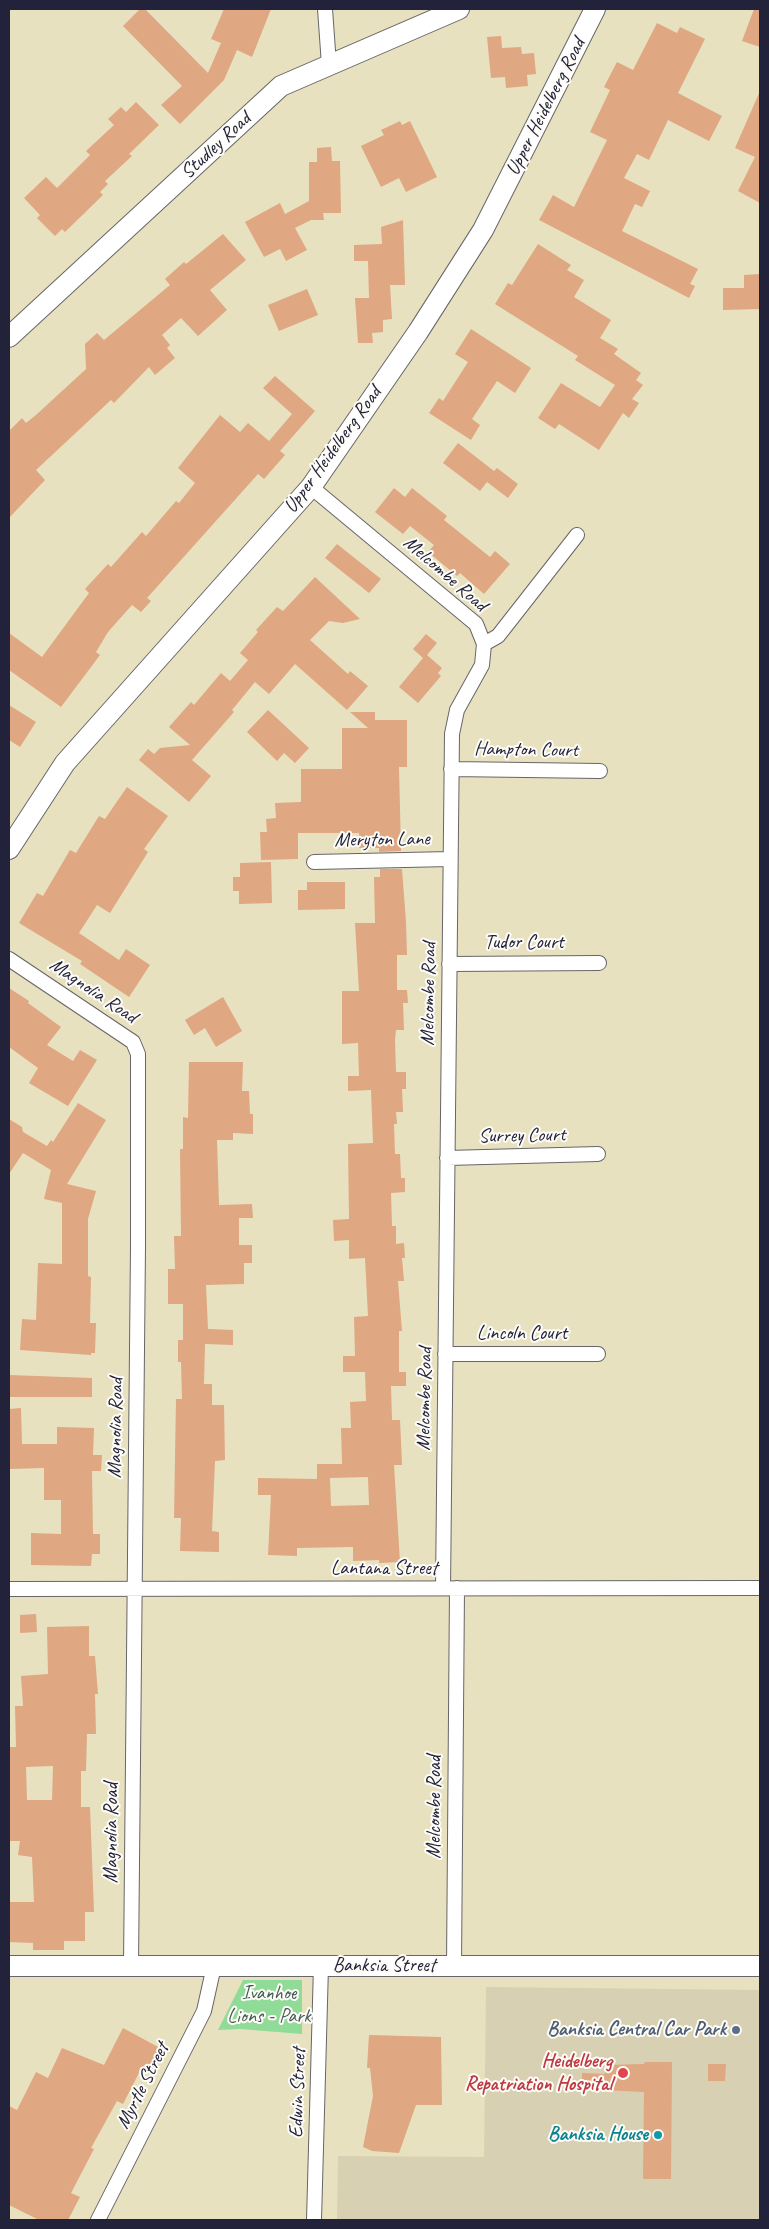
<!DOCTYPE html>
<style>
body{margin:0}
#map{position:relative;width:769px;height:2229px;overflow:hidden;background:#e8e1bf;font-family:Caveat,sans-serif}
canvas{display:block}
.frame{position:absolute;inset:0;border:10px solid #22223b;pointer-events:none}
</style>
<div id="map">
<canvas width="769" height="2229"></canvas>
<div class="frame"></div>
</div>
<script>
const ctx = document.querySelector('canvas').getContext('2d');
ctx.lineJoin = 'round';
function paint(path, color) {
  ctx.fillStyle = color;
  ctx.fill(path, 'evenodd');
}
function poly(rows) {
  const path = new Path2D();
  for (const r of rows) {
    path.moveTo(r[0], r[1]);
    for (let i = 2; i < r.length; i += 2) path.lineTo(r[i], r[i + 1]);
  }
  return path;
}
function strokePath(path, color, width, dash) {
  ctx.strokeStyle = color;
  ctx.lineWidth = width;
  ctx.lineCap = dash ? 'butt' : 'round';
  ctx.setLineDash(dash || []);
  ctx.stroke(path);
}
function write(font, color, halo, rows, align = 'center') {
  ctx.font = font + ' Caveat,sans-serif';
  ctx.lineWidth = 4;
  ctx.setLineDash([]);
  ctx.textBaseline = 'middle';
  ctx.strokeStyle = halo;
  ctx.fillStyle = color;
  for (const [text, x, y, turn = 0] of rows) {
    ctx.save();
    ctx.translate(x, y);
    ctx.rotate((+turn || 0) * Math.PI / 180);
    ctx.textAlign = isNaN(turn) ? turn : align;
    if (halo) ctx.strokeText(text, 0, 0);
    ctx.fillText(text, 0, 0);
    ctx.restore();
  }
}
const built = poly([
 [486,1987,760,1990,760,2220,337,2220,338,2156,484,2157]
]);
const green = poly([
 [243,1980,302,1980,302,2034,240,2029,218,2030]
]);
const building = poly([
 [140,9,145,9,208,73,221,43,211,39,224,9,271,9,252,57,237,50,224,80,180,124,161,105,182,86,123,26],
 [754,9,760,9,760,47,742,41],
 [657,23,677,33,680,27,705,39,678,93,722,116,709,141,668,120,649,160,637,154,624,178,650,191,642,207,635,204,622,231,698,269,690,284,695,286,689,298,539,220,553,195,574,207,607,140,590,132,610,90,604,87,617,62,633,70],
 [501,36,502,48,521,47,522,54,534,53,536,74,527,75,528,86,506,88,505,77,491,78,487,37],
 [760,91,760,203,738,191,755,157,735,148],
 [136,102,159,125,129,154,132,156,105,181,108,184,100,192,103,195,65,232,62,229,55,236,37,218,40,215,24,198,46,177,57,188,90,155,86,151,114,125,108,119,121,107,126,112],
 [400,121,402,125,410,121,437,177,406,192,399,178,381,187,361,146,384,135,381,130],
 [331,147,332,161,340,161,341,213,323,213,324,220,311,220,295,228,307,250,286,261,280,249,264,257,245,222,280,203,285,214,309,201,309,162,317,162,317,148],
 [403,220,405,285,390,285,392,319,383,320,383,332,372,333,373,343,358,343,355,298,369,298,368,261,354,261,354,245,382,244,381,227],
 [223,234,246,260,210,290,227,310,198,336,181,318,162,335,170,345,167,348,175,358,155,375,149,367,114,403,111,400,36,470,45,480,9,518,9,431,22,418,26,423,36,415,86,369,85,344,97,333,104,340,170,285,165,279,184,262,186,264],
 [538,244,571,265,567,270,584,280,574,297,611,320,600,338,618,349,614,354,641,373,636,380,643,385,632,399,639,403,629,418,623,413,599,450,559,424,555,429,538,418,561,383,600,407,615,385,575,360,578,356,495,304,508,283,512,285],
 [760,274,760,309,723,310,723,288,744,288,744,275],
 [307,289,318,315,279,331,268,305],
 [471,329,531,368,515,393,497,381,472,419,480,425,471,440,429,413,439,398,443,401,468,362,455,354],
 [275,376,315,411,280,451,285,455,264,479,258,474,147,598,151,601,141,612,132,605,108,632,96,652,100,655,61,707,9,670,9,633,42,657,89,593,85,589,108,564,111,567,142,532,146,536,176,501,179,503,195,483,178,468,220,415,240,432,248,423,269,441,292,414,263,388],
 [458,443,494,471,497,468,518,484,508,498,487,482,480,491,443,463],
 [394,488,405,497,412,488,447,516,444,520,490,557,495,551,510,564,484,594,460,573,457,576,428,552,434,545,410,526,403,534,375,512],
 [337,544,381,579,369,593,325,558],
 [315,577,360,619,343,623,329,621,310,640,348,674,350,671,368,686,347,710,295,664,269,694,255,682,232,710,234,712,192,760,211,776,189,802,139,760,148,749,154,754,160,748,190,745,169,727,191,702,194,705,221,673,230,681,248,660,240,653,258,632,256,630,277,607,283,611],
 [426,634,437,643,427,655,442,668,438,673,441,676,418,703,399,687,423,658,413,649],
 [9,705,36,722,20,747,9,740],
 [268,710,309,748,295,763,284,753,277,761,247,732],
 [350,712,375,712,375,720,407,720,407,767,399,767,401,851,379,852,379,848,359,848,359,833,298,833,298,859,261,860,260,832,267,832,266,819,276,818,275,803,301,802,301,769,342,769,342,728,368,728],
 [127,787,168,816,144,849,148,852,110,913,97,905,79,933,119,960,126,949,150,965,129,997,80,964,82,961,19,923,37,893,43,896,70,850,76,853,99,816,105,819],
 [271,862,272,903,239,904,239,891,233,891,233,877,240,877,240,863],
 [380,869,402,869,406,922,407,955,397,955,397,990,407,990,408,1003,403,1003,404,1030,396,1030,395,1040,396,1072,406,1072,406,1089,402,1089,403,1112,396,1112,397,1124,394,1124,395,1154,400,1154,401,1178,405,1178,405,1192,391,1193,392,1226,396,1226,396,1244,404,1243,405,1258,402,1258,404,1281,398,1281,402,1331,399,1331,399,1372,406,1372,406,1386,391,1386,392,1420,400,1420,401,1441,402,1465,394,1465,400,1562,379,1563,379,1560,353,1561,353,1547,297,1548,297,1556,268,1555,271,1495,258,1495,258,1478,317,1479,317,1464,342,1464,341,1428,351,1428,350,1402,366,1401,365,1372,343,1372,343,1356,355,1356,354,1317,368,1316,365,1258,349,1259,349,1240,334,1241,333,1220,349,1219,348,1144,373,1143,371,1090,348,1091,348,1076,359,1076,358,1043,342,1044,342,991,359,991,355,923,375,923,374,877,380,877],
 [368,1477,369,1505,331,1506,330,1478],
 [307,882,345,882,345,909,298,910,298,890,307,890],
 [9,988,29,1001,28,1003,61,1027,47,1045,73,1061,80,1050,97,1060,68,1106,29,1083,38,1068,9,1047],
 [223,997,242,1031,216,1047,205,1028,194,1035,185,1020],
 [189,1062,243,1062,242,1091,249,1091,250,1114,253,1114,253,1134,233,1133,233,1140,217,1140,219,1205,252,1204,253,1218,239,1218,239,1245,252,1245,252,1263,244,1263,244,1284,206,1285,208,1329,233,1330,233,1345,205,1344,204,1384,212,1384,212,1405,224,1405,225,1460,215,1461,212,1531,219,1532,219,1552,180,1551,181,1518,174,1518,176,1399,182,1399,181,1362,178,1362,178,1340,183,1340,183,1304,168,1304,168,1269,175,1269,174,1236,181,1236,180,1149,183,1149,183,1117,188,1118],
 [78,1103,106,1120,67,1184,96,1191,88,1219,88,1276,91,1277,90,1323,96,1323,95,1353,91,1353,91,1355,20,1350,22,1319,36,1320,38,1263,62,1264,62,1203,44,1199,51,1170,23,1153,9,1174,9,1119,22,1127,23,1132,47,1146,51,1140,53,1142],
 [9,1375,92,1378,92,1397,9,1397],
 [21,1408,22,1444,57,1444,57,1427,94,1428,93,1455,102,1455,101,1471,92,1471,93,1534,100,1534,100,1554,92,1554,91,1566,31,1565,31,1533,61,1534,61,1500,44,1500,44,1468,9,1469,9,1409],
 [36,1614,37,1632,20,1633,20,1615],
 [89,1626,89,1656,95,1656,98,1694,95,1694,96,1734,87,1734,86,1771,81,1771,81,1807,90,1807,94,1912,85,1912,85,1941,64,1941,64,1950,33,1950,33,1943,9,1942,9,1902,34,1902,32,1857,18,1855,20,1841,9,1841,9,1747,16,1747,15,1706,23,1706,21,1676,48,1674,47,1627],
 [53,1766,52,1800,27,1800,26,1767],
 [123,2028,160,2048,147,2072,141,2069,123,2104,117,2101,91,2148,94,2149,71,2193,80,2197,68,2220,39,2220,9,2205,9,2106,17,2110,36,2072,48,2078,62,2048,104,2065],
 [369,2035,441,2037,442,2105,416,2105,399,2153,372,2151,363,2147,373,2096,370,2068,367,2068],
 [645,2062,672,2062,671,2179,643,2179,644,2092,582,2089,582,2073,605,2074,605,2065,644,2064],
 [708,2064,726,2064,725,2081,708,2081]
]);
const street = poly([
 [325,9,329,65],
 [311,487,476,624,484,644,482,665,457,710,452,734,443,1588],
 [484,644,498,636,577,535],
 [451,769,600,771],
 [314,862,450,859],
 [9,959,133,1042,138,1054,138,1246,131,1966],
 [449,964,599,963],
 [447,1158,598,1154],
 [445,1354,598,1354],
 [9,1589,760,1588],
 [454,1966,457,1588],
 [98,2220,204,2011,214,1966],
 [314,2220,321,1966]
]);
const secondary = poly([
 [9,337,281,86,459,9],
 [9,849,65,763,311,487,418,332,483,230,595,9],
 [9,1966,760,1966]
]);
const markers = [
 [736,2030,5,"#5c6f8a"],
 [623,2073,6,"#e0444e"],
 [658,2135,5,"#0f9aa8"]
];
const streetNames = [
 ["Upper Heidelberg Road",546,107,-63],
 ["Studley Road",216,146,-43],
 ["Upper Heidelberg Road",333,450,-54],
 ["Melcombe Road",445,574,41],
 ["Hampton Court",526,750,1],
 ["Meryton Lane",382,840,-1],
 ["Tudor Court",524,943],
 ["Magnolia Road",93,991,34],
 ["Melcombe Road",429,994,-89],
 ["Surrey Court",522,1136,-1],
 ["Lincoln Court",522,1334],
 ["Melcombe Road",425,1399,-89],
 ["Magnolia Road",116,1428,-89],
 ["Lantana Street",384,1569],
 ["Melcombe Road",435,1807,-90],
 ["Magnolia Road",112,1833,-90],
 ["Banksia Street",384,1966],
 ["Myrtle Street",143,2086,-63],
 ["Edwin Street",298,2093,-88]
];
const parkNames = [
 ["Ivanhoe",269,1994],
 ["Lions - Park",269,2017]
];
const serviceNames = [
 ["Banksia Central Car Park",726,2030]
];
const healthNames = [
 ["Heidelberg",612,2062],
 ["Repatriation Hospital",612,2085]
];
const cultureNames = [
 ["Banksia House",648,2135]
];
paint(built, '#d8d0b2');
paint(green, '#90db98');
paint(building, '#dfa782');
strokePath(street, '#676569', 16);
strokePath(secondary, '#676569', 22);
strokePath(street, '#fff', 14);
strokePath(secondary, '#fff', 20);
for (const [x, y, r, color] of markers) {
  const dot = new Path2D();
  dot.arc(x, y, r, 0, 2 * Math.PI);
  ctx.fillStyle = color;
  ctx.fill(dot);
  strokePath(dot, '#fdfcf7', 2);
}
write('20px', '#22223b', '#fdfcf7', streetNames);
write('20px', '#435a57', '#fdfcf7', parkNames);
write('bold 20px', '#4e5e75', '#fdfcf7', serviceNames, 'right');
write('bold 20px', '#be3a42', '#fdfcf7', healthNames, 'right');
write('bold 20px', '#0d838f', '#fdfcf7', cultureNames, 'right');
</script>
